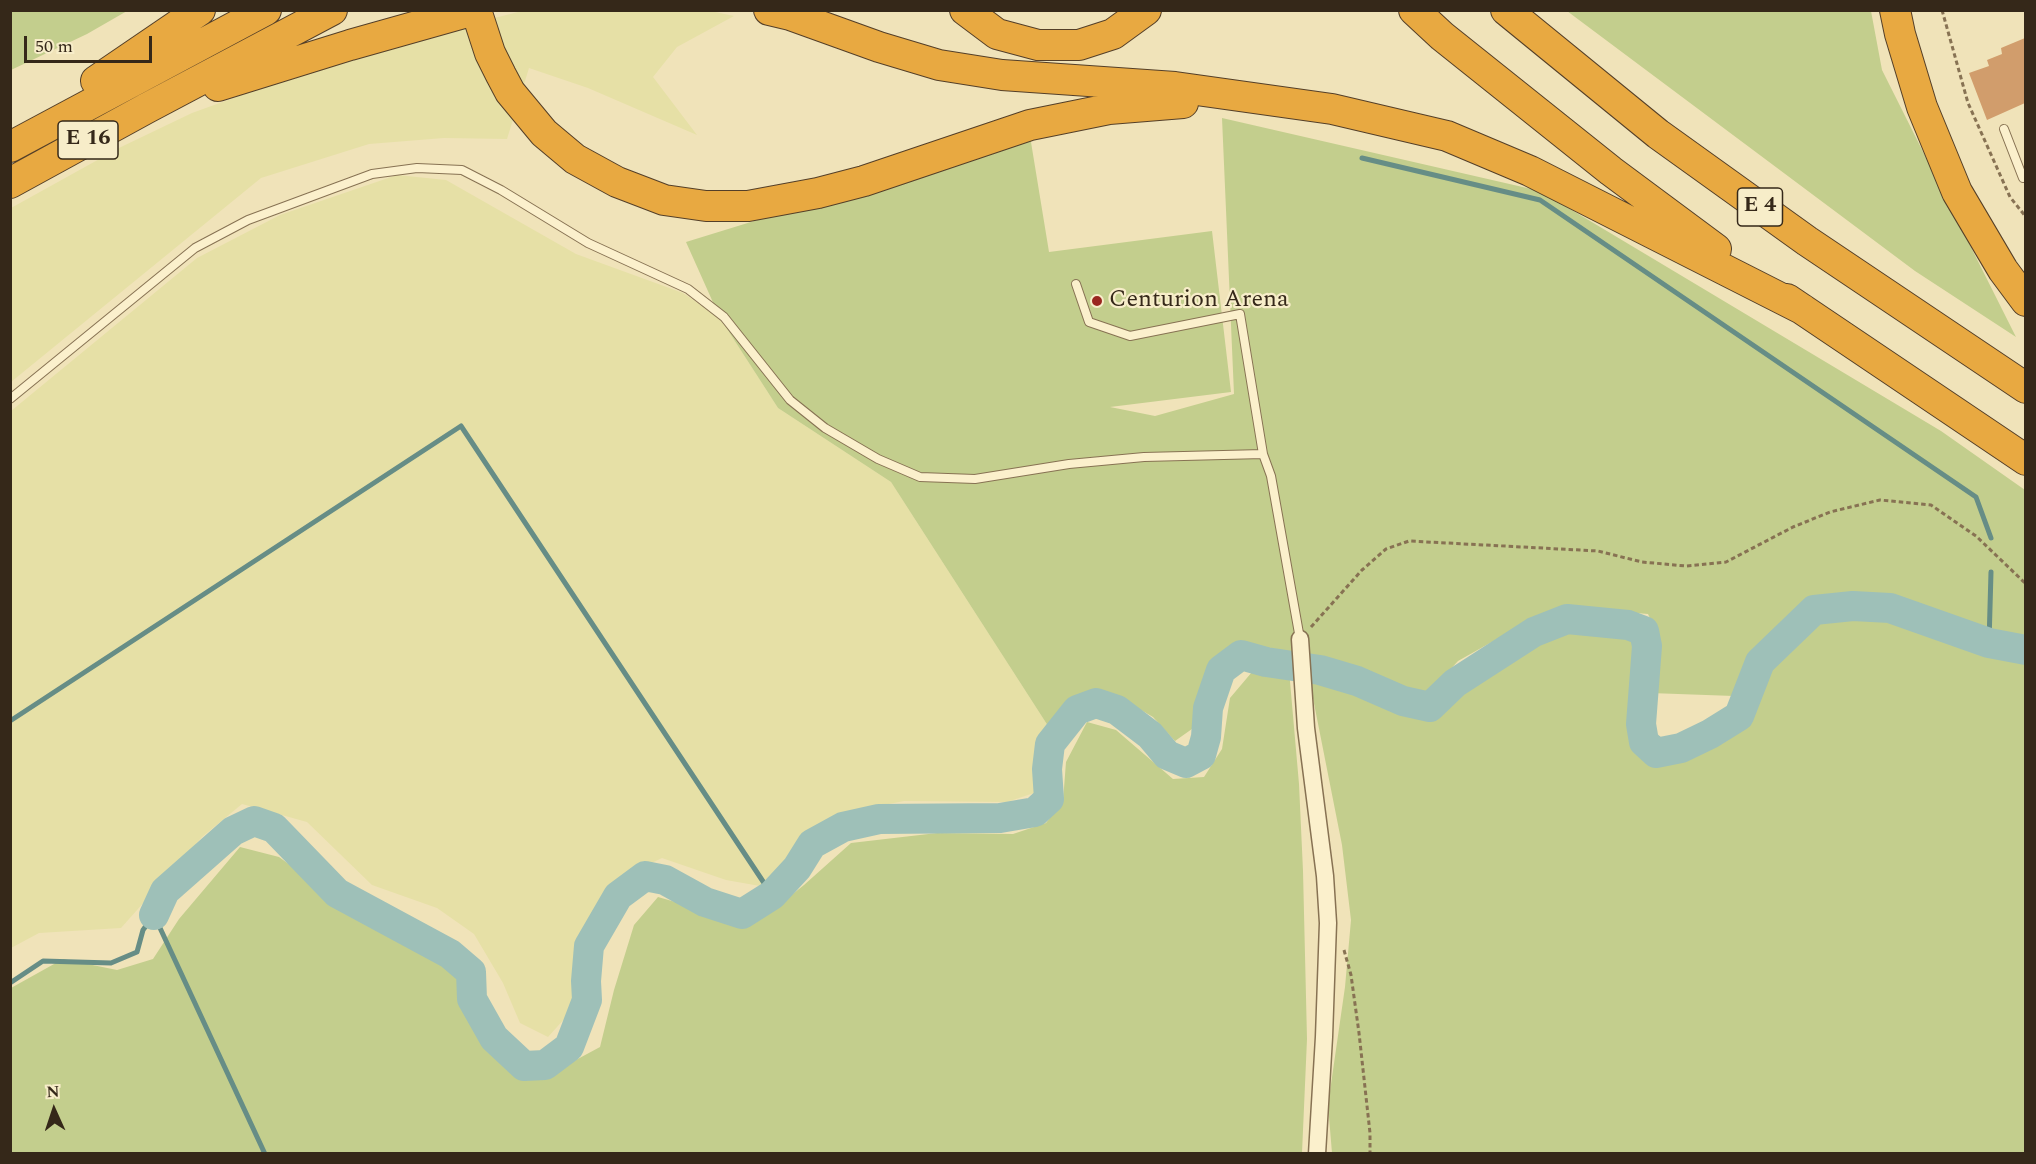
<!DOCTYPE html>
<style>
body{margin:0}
#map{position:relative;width:2036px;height:1164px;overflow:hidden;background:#f0e3b9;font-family:Spectral,serif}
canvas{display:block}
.frame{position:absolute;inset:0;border:12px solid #352819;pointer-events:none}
.north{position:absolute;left:24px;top:1080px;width:60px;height:60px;-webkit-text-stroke:4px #f7edc9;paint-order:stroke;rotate:357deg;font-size:16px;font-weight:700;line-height:24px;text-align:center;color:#352819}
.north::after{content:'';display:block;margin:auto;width:21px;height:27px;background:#352819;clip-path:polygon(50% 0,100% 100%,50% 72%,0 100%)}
.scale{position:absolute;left:24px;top:36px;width:128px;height:27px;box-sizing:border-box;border:3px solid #352819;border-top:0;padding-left:8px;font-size:18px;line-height:21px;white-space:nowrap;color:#352819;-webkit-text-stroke:4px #f7edc9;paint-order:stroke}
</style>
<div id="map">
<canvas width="2036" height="1164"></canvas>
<div class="frame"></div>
<div class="north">N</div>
<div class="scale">50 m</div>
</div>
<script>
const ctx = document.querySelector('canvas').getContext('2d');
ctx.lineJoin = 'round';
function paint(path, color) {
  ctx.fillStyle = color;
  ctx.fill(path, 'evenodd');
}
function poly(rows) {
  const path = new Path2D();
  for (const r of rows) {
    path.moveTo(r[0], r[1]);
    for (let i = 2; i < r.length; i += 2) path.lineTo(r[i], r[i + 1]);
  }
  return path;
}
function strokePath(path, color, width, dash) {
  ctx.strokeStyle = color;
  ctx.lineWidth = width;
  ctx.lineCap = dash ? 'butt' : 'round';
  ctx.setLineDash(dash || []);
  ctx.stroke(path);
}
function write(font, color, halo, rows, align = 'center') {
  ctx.font = font + ' Spectral,serif';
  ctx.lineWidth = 4.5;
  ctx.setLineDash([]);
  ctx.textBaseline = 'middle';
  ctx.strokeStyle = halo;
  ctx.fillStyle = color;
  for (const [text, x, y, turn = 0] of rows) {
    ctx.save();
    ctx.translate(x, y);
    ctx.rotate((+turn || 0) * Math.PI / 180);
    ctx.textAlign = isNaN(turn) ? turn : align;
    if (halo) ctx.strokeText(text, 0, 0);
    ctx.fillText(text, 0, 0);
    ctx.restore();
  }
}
const farmland = poly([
 [706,10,734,16,677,47,653,77,697,135,588,88,529,68,507,139,444,138,369,144,261,178,11,382,11,208,121,147,192,113,364,51,522,11],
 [397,175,446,180,576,254,683,293,720,318,778,408,891,482,1050,729,1041,756,1040,791,1007,802,904,801,839,814,804,834,788,863,760,886,726,880,662,858,622,877,592,912,575,1007,548,1037,520,1023,503,983,474,934,437,908,372,885,307,822,242,804,202,837,121,928,39,933,11,948,11,411,197,258,280,215]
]);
const green = poly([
 [11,10,126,10,127,11,87,34,11,70],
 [1567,11,1871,11,1882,70,2016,337,1915,271],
 [1222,118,1540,191,1941,431,2025,490,2025,641,1940,616,1908,604,1852,594,1809,600,1751,656,1734,696,1650,693,1656,678,1660,639,1648,614,1568,607,1529,621,1458,661,1429,693,1352,675,1313,658,1277,653,1243,645,1220,659,1201,691,1199,724,1175,741,1153,717,1119,697,1090,690,1070,703,1050,729,891,482,778,408,720,318,686,242,1030,136,1049,252,1212,231,1231,392,1110,407,1155,416,1234,394],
 [1832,610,1890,617,1994,653,2025,659,2025,1153,1332,1153,1328,1105,1345,987,1351,920,1342,845,1308,673,1347,682,1415,712,1436,716,1475,674,1547,633,1576,622,1623,630,1640,639,1640,659,1633,698,1633,745,1653,760,1684,754,1714,741,1748,718,1768,664,1816,616],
 [1289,670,1299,784,1303,871,1307,1039,1302,1153,11,1153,11,988,63,959,117,970,153,959,179,919,240,847,279,857,327,892,399,929,450,960,483,1032,519,1076,561,1068,600,1047,614,990,634,925,658,897,710,912,764,917,804,885,851,843,937,833,1013,834,1046,823,1063,801,1066,762,1087,722,1116,730,1173,779,1204,777,1222,749,1230,698,1252,672]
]);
const stream = poly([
 [1362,158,1540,200,1976,497,1991,538],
 [1989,643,1991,572],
 [10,721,461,426,772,895],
 [10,983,43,961,111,963,137,952,143,930,154,915,265,1154]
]);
const river = poly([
 [154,915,165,891,233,831,254,821,274,828,337,893,450,954,471,972,472,999,494,1038,524,1066,545,1065,569,1047,587,1000,586,981,589,946,618,896,645,876,665,880,705,902,742,914,772,895,797,868,812,844,843,827,879,819,1000,818,1035,812,1049,799,1047,769,1050,744,1077,710,1096,703,1117,710,1150,735,1167,755,1186,763,1201,755,1206,737,1208,708,1221,670,1241,655,1266,662,1320,670,1357,681,1403,701,1430,707,1455,683,1534,632,1567,619,1628,625,1644,631,1647,646,1641,724,1644,742,1656,753,1681,748,1710,734,1739,716,1760,662,1814,610,1853,606,1890,608,1989,643,2026,650]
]);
const building = poly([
 [2025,38,2025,103,1987,120,1969,73,1989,66,1987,60,2002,54,2001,48]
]);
const path = poly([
 [1942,10,1968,103,2010,197,2026,217],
 [1311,627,1362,570,1386,549,1409,541,1598,551,1642,562,1686,566,1726,562,1793,527,1830,512,1880,500,1931,505,1976,536,2026,584],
 [1344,950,1351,975,1359,1033,1370,1133,1370,1154]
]);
const service = poly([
 [2004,129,2023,178,2026,177],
 [1076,284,1089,322,1130,336,1240,314,1263,454],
 [10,399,195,248,248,220,372,174,417,168,462,170,501,190,588,243,688,289,724,317,790,400,825,428,878,459,920,477,975,479,1069,464,1144,457,1263,454,1271,476,1300,639]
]);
const minor = poly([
 [1300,639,1306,728,1325,876,1328,923,1324,1037,1317,1154]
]);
const motorway = poly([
 [476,10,490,53,501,75,510,92,544,133,575,159,617,182,664,200,706,206,748,206,818,193,864,181,1030,125,1109,109,1183,103],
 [769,10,790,15,879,47,939,65,1002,75,1175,87,1332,109,1447,136,1530,171,1802,309],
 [965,10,997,34,1038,45,1079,45,1113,34,1146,10],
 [1414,10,1442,36,1611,171,1716,249],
 [1506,10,1658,134,1807,241,2026,388],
 [1895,10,1900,34,1922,107,1957,192,2003,270,2026,301],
 [96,81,200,10],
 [218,86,350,45,474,10],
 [10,147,266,10],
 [10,183,147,108,332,10],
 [1787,299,2026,460]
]);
const markers = [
 [1097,301,6,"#9a261f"]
];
const shields = [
 [88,140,60],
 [1760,207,45]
];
const shieldNames = [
 ["E 16",88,140],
 ["E 4",1760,207]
];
const poiNames = [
 ["Centurion Arena",1109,301]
];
paint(farmland, '#e6e0a6');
paint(green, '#c3ce8d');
strokePath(stream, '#668d86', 5);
strokePath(river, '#9ec0b8', 30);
paint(building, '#d19d6c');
strokePath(service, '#877253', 10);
strokePath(minor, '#877253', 19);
strokePath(motorway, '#543f28', 32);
strokePath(path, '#877253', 3, [4.5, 3]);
strokePath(service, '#fbf0cc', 8);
strokePath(minor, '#fbf0cc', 16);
strokePath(motorway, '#e8a941', 30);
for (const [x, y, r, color] of markers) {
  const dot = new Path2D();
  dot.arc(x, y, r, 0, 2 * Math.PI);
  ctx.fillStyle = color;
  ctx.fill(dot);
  strokePath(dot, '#f7edc9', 2);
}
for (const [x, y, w] of shields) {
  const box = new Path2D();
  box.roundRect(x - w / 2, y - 19, w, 38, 4.5);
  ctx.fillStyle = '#f7edc9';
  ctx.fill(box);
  strokePath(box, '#352819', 1.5);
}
write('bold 22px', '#352819', null, shieldNames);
write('24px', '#352819', '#f7edc9', poiNames, 'left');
</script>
